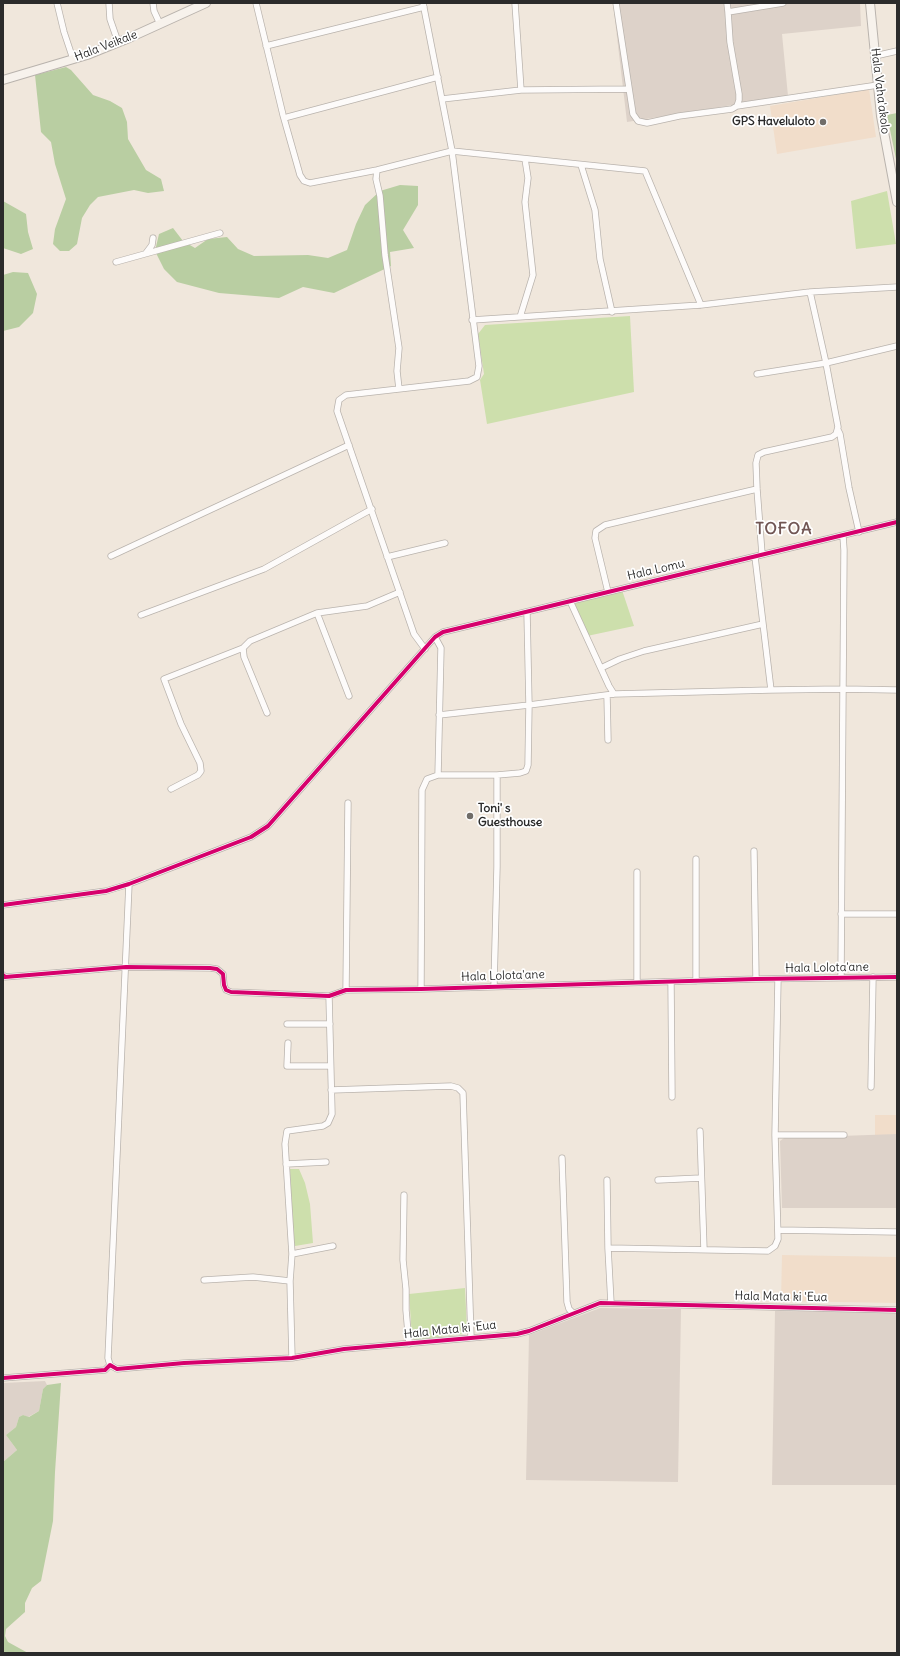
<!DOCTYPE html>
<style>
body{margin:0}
#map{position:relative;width:900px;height:1656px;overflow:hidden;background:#f0e7dc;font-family:Delius,sans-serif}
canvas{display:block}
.frame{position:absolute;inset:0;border:4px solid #2b2b2b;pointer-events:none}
</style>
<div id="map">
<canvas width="900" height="1656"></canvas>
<div class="frame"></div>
</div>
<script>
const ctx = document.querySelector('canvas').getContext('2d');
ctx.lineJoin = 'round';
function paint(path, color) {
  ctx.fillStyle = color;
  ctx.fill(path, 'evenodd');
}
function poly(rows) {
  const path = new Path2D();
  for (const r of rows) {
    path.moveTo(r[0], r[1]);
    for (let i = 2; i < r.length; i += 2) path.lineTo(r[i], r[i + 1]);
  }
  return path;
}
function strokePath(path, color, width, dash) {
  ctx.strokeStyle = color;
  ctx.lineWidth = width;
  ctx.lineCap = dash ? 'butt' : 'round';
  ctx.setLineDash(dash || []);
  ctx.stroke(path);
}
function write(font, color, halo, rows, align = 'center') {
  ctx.font = font + ' Delius,sans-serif';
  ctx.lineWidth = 3.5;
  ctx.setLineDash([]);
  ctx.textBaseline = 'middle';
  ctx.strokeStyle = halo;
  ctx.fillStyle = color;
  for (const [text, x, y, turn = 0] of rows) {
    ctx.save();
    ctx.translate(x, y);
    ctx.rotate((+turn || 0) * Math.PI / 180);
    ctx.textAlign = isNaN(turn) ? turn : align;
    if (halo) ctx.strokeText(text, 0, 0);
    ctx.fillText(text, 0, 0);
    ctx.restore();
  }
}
const built = poly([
 [869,89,876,137,777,154,770,106],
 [875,1115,897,1115,897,1134,875,1136],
 [782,1255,897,1257,897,1303,781,1301]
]);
const industrial = poly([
 [613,3,860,3,861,26,782,34,788,96,627,122],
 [897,1134,897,1208,782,1208,780,1141,784,1138],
 [600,1308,681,1309,678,1482,526,1480,529,1335],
 [775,1311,897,1312,897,1485,772,1485],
 [45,1381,47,1385,43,1389,39,1411,28,1417,23,1415,19,1417,16,1427,6,1435,17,1450,3,1462,3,1383]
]);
const green = poly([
 [887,191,896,244,856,249,851,201],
 [630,316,634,392,487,424,480,380,484,374,478,334,485,325],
 [622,590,634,626,587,636,573,604],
 [290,1169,299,1169,305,1183,310,1204,313,1243,295,1246,293,1244],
 [465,1288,467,1330,464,1334,414,1340,412,1337,409,1294]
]);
const forest = poly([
 [66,67,71,70,93,95,110,101,122,108,127,122,128,139,146,170,161,179,164,191,148,193,134,190,98,197,90,205,82,218,77,244,69,251,60,251,53,244,55,229,66,199,55,164,51,142,41,132,35,75],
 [897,113,897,164,887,115],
 [400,185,418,186,418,205,403,230,414,248,390,252,391,266,334,293,303,287,279,298,219,293,177,282,164,269,155,251,159,234,173,228,183,241,195,248,208,239,227,237,238,249,254,256,308,255,328,258,347,250,356,224,365,205,380,191],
 [3,201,26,214,28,232,33,249,21,254,3,248],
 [13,272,28,273,37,294,33,313,19,327,3,331,3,275],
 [61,1383,55,1472,53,1521,41,1581,32,1588,25,1603,25,1612,6,1629,5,1636,8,1642,28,1653,3,1653,3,1462,17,1450,6,1435,16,1427,19,1417,23,1415,29,1417,39,1411,43,1389,47,1385]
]);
const street = poly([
 [57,3,64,32,73,59],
 [109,3,110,19,118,42],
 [153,3,154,11,160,24],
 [256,3,283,115,300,175,304,181,310,183,377,170,452,151,645,171,701,305],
 [423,3,452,151,479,366,477,377,469,381,346,395,339,400,337,411,414,634,425,649],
 [515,3,521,90],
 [616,3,633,114,638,121,647,123,679,116,732,109,737,106,739,100,739,94,730,42,728,12,783,3],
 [727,3,728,12],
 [266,46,424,7],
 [875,56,897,51],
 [442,99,521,90,628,89],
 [737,106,878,85],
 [284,118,438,77],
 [581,165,595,210,600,259,612,312],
 [377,170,376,179,380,196,385,255,399,348,397,371,399,389],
 [146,253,152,245,153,238],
 [116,262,220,233],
 [520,317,533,275,525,202,528,178,525,159],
 [472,320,701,305,810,292,897,287],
 [757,374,826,363,810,292],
 [838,430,840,434,849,488,859,532],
 [843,536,844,550,843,689,897,690],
 [762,554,757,489,756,463,758,455,764,452,832,437,836,434,838,427,826,363,897,346],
 [111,556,349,445],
 [387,557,445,543],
 [755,557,771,690],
 [608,592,595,538,596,531,605,525,757,489],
 [570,601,609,686,614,694],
 [317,613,349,696],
 [141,615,264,569,372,509],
 [601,668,620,659,644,651,763,624],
 [607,695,608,740],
 [267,713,244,657,243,648,250,641,317,613,367,606,400,592],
 [439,715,529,705,527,612],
 [438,775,497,775,520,773,526,771,528,765,529,705,614,694,771,690,843,689,841,977],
 [171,789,198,775,201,771,200,763,181,724,164,679,243,648],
 [754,851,756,979],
 [696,859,696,981],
 [637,872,637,982],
 [3,905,106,891,129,884,251,837,268,826,435,637,443,632,897,522],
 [841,914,897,914],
 [3,975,5,977,126,967,210,968,217,969,223,974,224,985,226,990,231,992,329,996,346,990,421,989,756,979,897,977],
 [671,982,672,1097],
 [494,986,497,867,497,775],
 [421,989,422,790,427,779,438,775,441,648,435,637],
 [346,990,348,803],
 [287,1024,330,1024],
 [288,1043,287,1066,330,1066],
 [871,1087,873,977],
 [331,1090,451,1086,458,1088,463,1093,471,1338],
 [700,1131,704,1250],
 [775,1135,844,1135],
 [562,1158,567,1302,569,1309,573,1313],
 [286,1164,326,1162],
 [607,1180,608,1248],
 [658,1180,701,1178],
 [404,1195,403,1260,406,1289,406,1310,409,1344],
 [778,1230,897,1232],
 [292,1254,333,1246],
 [204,1280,253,1277,290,1281],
 [611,1303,608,1248,768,1251,775,1246,778,1239,775,1135,778,979],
 [292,1358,290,1281,292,1254,285,1144,287,1131,323,1126,328,1123,332,1114,329,996],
 [110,1365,108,1358,129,884],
 [3,1378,105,1370,110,1365,117,1369,184,1363,292,1358,344,1349,517,1334,529,1331,600,1303,897,1310]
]);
const secondary = poly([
 [870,3,881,116,897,202],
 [3,80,87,55,129,38,206,3]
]);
const cycleway = poly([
 [3,905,106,891,129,884,251,837,268,826,435,637,443,632,897,522],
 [3,975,5,977,126,967,210,968,217,969,223,974,224,985,226,990,231,992,329,996,346,990,421,989,756,979,897,977],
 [3,1378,105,1370,110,1365,117,1369,184,1363,292,1358,344,1349,517,1334,529,1331,600,1303,897,1310]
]);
const markers = [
 [823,122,4,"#706d69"],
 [470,816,4,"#706d69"]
];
const streetNames = [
 ["Hala Veikale",106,46,-21],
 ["Hala Vaha'akolo",880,91,83],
 ["Hala Lomu",656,570,-13],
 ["Hala Lolota'ane",827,968,-1],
 ["Hala Lolota'ane",503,976,-2],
 ["Hala Mata ki 'Eua",781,1297,1],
 ["Hala Mata ki 'Eua",450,1330,-6]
];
const poiNames = [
 ["GPS Haveluloto",815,122],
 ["Toni' s",478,809,"left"],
 ["Guesthouse",478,823,"left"]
];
const districtNames = [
 ["TOFOA",784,529]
];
paint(built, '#f1ddca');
paint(industrial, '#ddd2c9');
paint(green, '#cddfac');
paint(forest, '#b9cea2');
strokePath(street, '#b9b3ad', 7);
strokePath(secondary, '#b9b3ad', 10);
strokePath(street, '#fdfbfa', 5.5);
strokePath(secondary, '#f7f2ec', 8);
strokePath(cycleway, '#d6006c', 4);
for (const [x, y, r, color] of markers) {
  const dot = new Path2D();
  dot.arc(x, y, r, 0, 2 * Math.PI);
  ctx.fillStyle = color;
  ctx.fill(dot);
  strokePath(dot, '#fff', 1.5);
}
write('12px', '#2b2b2b', '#fff', streetNames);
write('bold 12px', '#2b2b2b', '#fff', poiNames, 'right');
ctx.letterSpacing = '1px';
write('bold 16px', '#715654', '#fff', districtNames);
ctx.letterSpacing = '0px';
</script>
